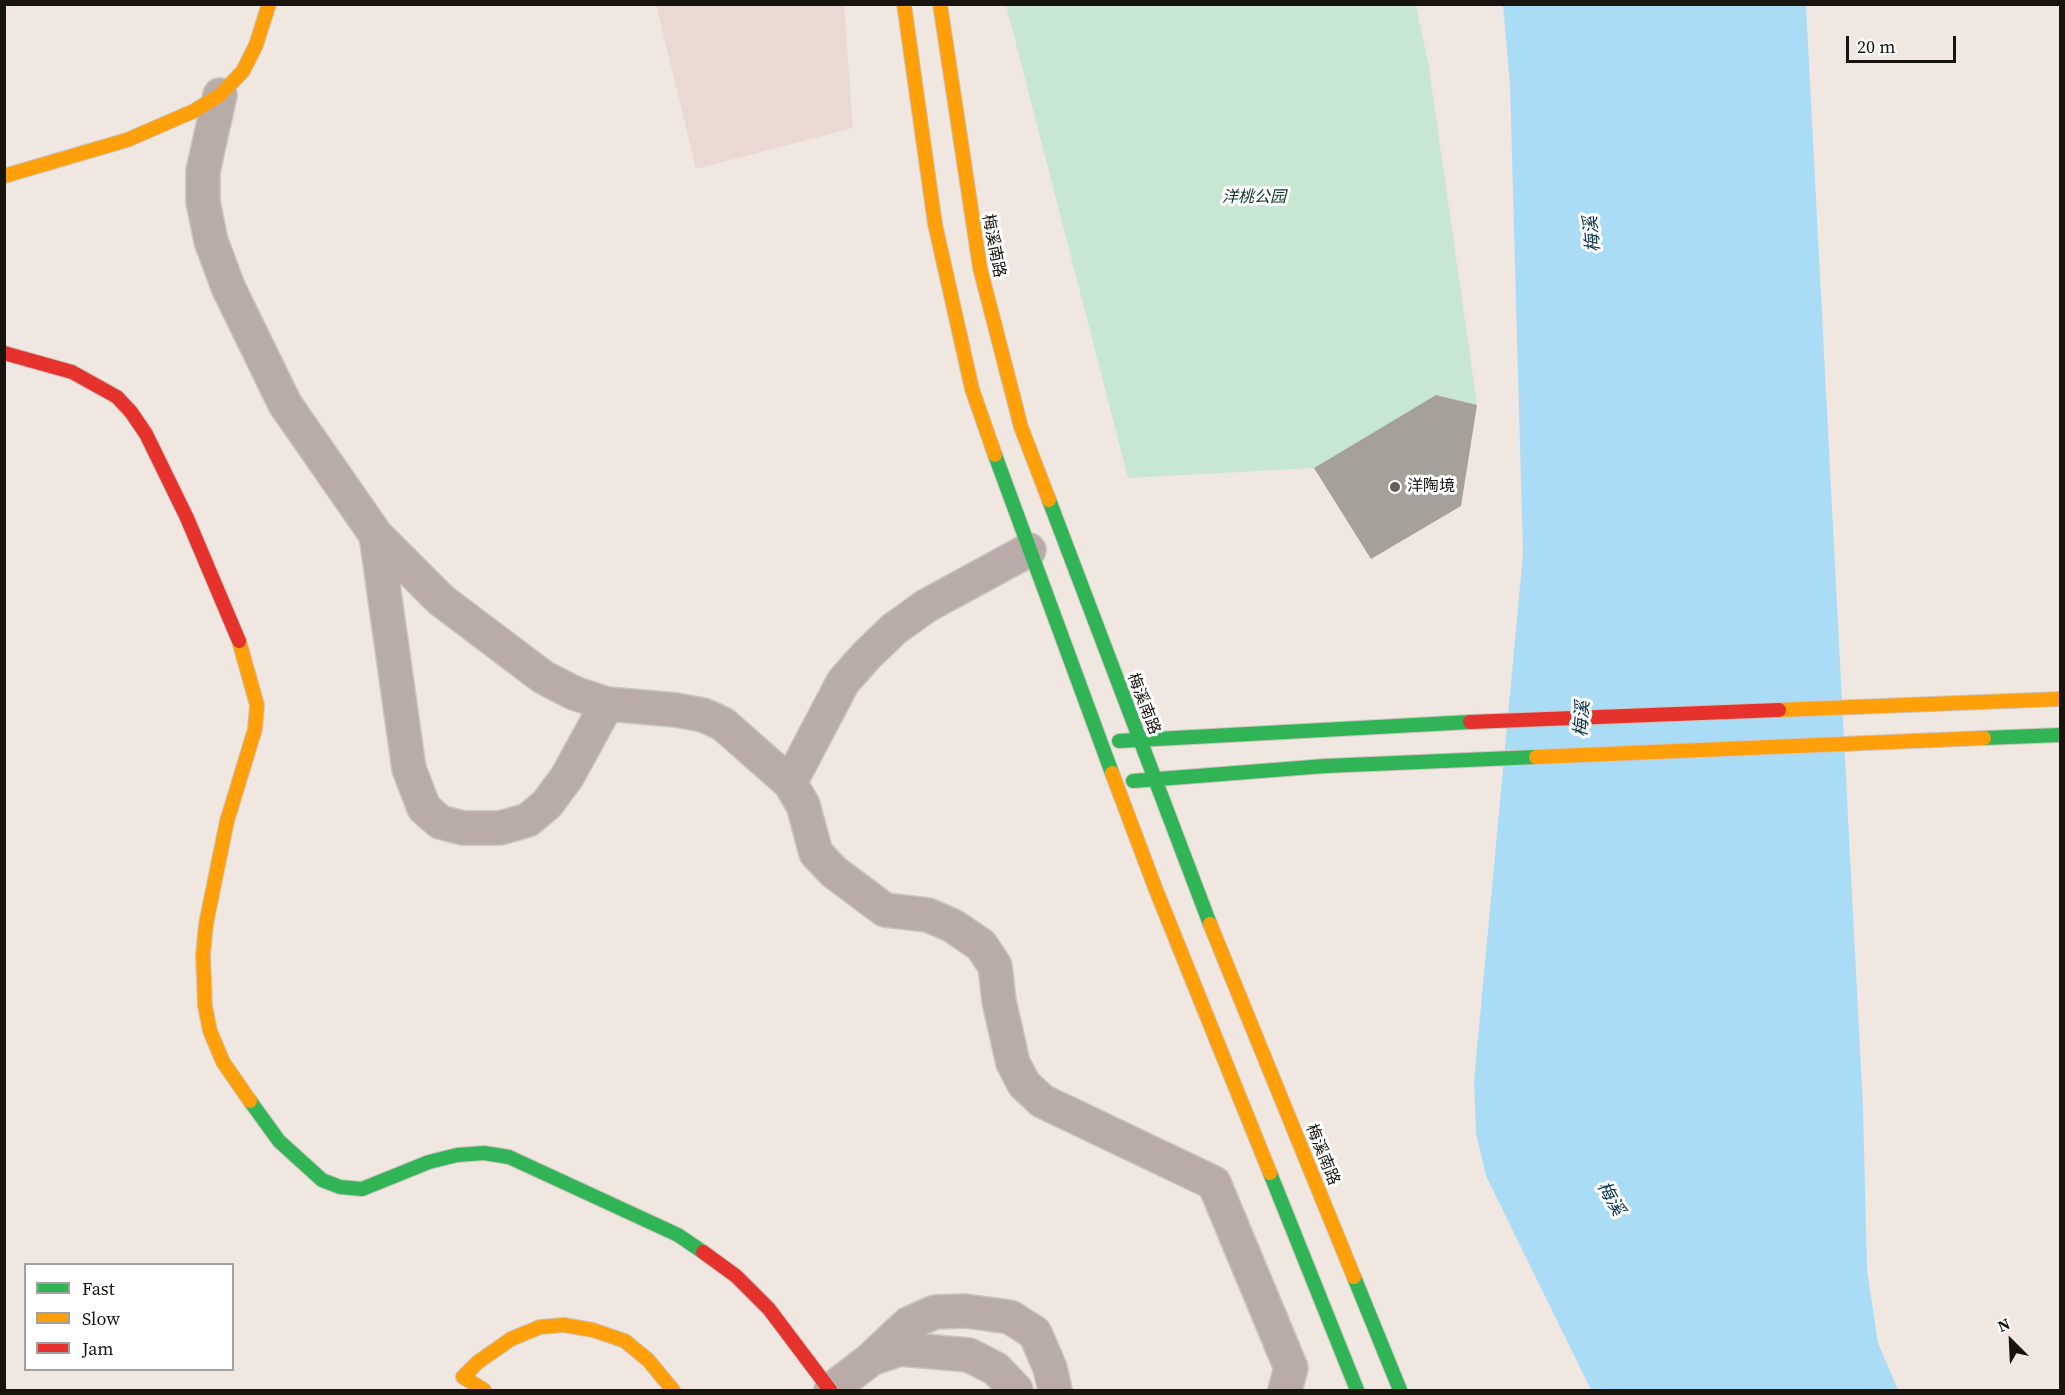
<!DOCTYPE html>
<meta charset="utf-8">
<style>
body{margin:0}
#map{position:relative;width:2065px;height:1395px;overflow:hidden;background:#f0e8e0;font-family:"Source Serif 4",serif}
canvas{display:block}
.frame{position:absolute;inset:0;border:6px solid #17130d;pointer-events:none}
.legend{position:absolute;left:24px;top:1263px;width:210px;height:108px;box-sizing:border-box;background:#fff;border:2px solid #a2a19e;margin:0;padding:8px 10px;list-style:none;font-size:18px;color:#17130d}
.legend li{display:flex;align-items:center;gap:12px;height:30px}
.legend b{width:30px;border:2px solid #a2a19e}
.north{position:absolute;left:1981px;top:1311px;width:60px;height:60px;-webkit-text-stroke:4px #fff;paint-order:stroke;rotate:336deg;font-size:16px;font-weight:700;line-height:24px;text-align:center;color:#17130d}
.north::after{content:'';display:block;margin:auto;width:21px;height:27px;background:#17130d;clip-path:polygon(50% 0,100% 100%,50% 72%,0 100%)}
.scale{position:absolute;left:1846px;top:36px;width:110px;height:27px;box-sizing:border-box;border:3px solid #17130d;border-top:0;padding-left:8px;font-size:18px;line-height:21px;white-space:nowrap;color:#17130d;-webkit-text-stroke:4px #fff;paint-order:stroke}
</style>
<div id="map">
<canvas width="2065" height="1395"></canvas>
<div class="frame"></div>
<ul class="legend">
<li><b style="height:8px;background:#30b455"></b>Fast</li>
<li><b style="height:8px;background:#ff9f0a"></b>Slow</li>
<li><b style="height:8px;background:#e5322d"></b>Jam</li>
</ul>
<div class="north">N</div>
<div class="scale">20 m</div>
</div>
<script>
const ctx = document.querySelector('canvas').getContext('2d');
ctx.lineJoin = 'round';
function paint(path, color) {
  ctx.fillStyle = color;
  ctx.fill(path, 'evenodd');
}
function poly(rows) {
  const path = new Path2D();
  for (const r of rows) {
    path.moveTo(r[0], r[1]);
    for (let i = 2; i < r.length; i += 2) path.lineTo(r[i], r[i + 1]);
  }
  return path;
}
function strokePath(path, color, width, dash) {
  ctx.strokeStyle = color;
  ctx.lineWidth = width;
  ctx.lineCap = dash ? 'butt' : 'round';
  ctx.setLineDash(dash || []);
  ctx.stroke(path);
}
function write(font, color, halo, rows, align = 'center') {
  ctx.font = font + ' "Source Serif 4","Noto Sans SC",serif';
  ctx.lineWidth = 6;
  ctx.setLineDash([]);
  ctx.textBaseline = 'middle';
  ctx.strokeStyle = halo;
  ctx.fillStyle = color;
  for (const [text, x, y, turn = 0] of rows) {
    ctx.save();
    ctx.translate(x, y);
    ctx.rotate((+turn || 0) * Math.PI / 180);
    ctx.textAlign = isNaN(turn) ? turn : align;
    if (halo) ctx.strokeText(text, 0, 0);
    ctx.fillText(text, 0, 0);
    ctx.restore();
  }
}
const commercial = poly([
 [656,5,844,5,853,128,696,169]
]);
const green = poly([
 [1006,5,1416,5,1428,62,1477,405,1436,395,1314,468,1128,478]
]);
const water = poly([
 [1503,5,1806,5,1863,1107,1867,1270,1878,1343,1898,1390,1591,1390,1486,1176,1476,1133,1474,1081,1523,554,1510,85]
]);
const building = poly([
 [1436,395,1477,405,1461,506,1371,559,1314,468]
]);
const street = poly([
 [220,95,203,171,203,202,211,241,228,287,285,404,376,535,441,600,543,677,574,693,607,704,676,710,703,715,723,724,790,783,803,805,816,853,834,872,885,910,928,915,953,926,981,945,995,966,999,1001,1013,1063,1024,1084,1042,1101,1214,1183,1291,1368,1285,1390],
 [376,535,409,769,424,808,440,822,463,828,500,828,528,820,547,804,567,777,607,704],
 [790,783,843,682,867,655,894,629,926,606,1029,550],
 [871,1359,908,1324,935,1312,965,1311,1010,1317,1035,1333,1050,1368,1055,1390],
 [831,1390,871,1359,900,1349,969,1355,996,1369,1016,1390]
]);
const fast = poly([
 [995,455,1112,773],
 [1049,500,1210,924],
 [1984,738,2060,735],
 [1119,741,1470,722],
 [1133,781,1325,766,1536,757],
 [250,1101,279,1141,322,1180,340,1187,362,1189,429,1162,457,1155,484,1153,509,1157,678,1235,703,1252],
 [1270,1173,1357,1390],
 [1354,1277,1400,1390]
]);
const slow = poly([
 [904,4,935,224,972,389,995,455],
 [940,4,980,268,1021,427,1049,500],
 [4,176,127,140,194,111,220,95,243,71,256,45,269,4],
 [239,641,257,705,255,729,227,821,206,924,203,955,205,1006,210,1031,223,1062,250,1101],
 [1779,710,2060,699],
 [1536,757,1984,738],
 [1112,773,1156,890,1270,1173],
 [1210,924,1354,1277],
 [484,1390,463,1377,478,1362,511,1339,540,1327,564,1325,593,1330,625,1341,648,1360,673,1390]
]);
const jam = poly([
 [4,353,72,372,117,397,131,412,146,434,187,518,239,641],
 [1470,722,1779,710],
 [703,1252,736,1276,769,1309,830,1390]
]);
const markers = [
 [1395,487,6,"#635e57"]
];
const parkNames = [
 ["洋桃公园",1254,198]
];
const streetNames = [
 ["梅溪南路",993,246,79],
 ["梅溪南路",1143,704,69],
 ["梅溪南路",1322,1155,68]
];
const poiNames = [
 ["洋陶境",1407,487]
];
const waterNames = [
 ["梅溪",1593,234,-95],
 ["梅溪",1583,719,-86],
 ["梅溪",1610,1199,60]
];
paint(commercial, '#ead9d3');
paint(green, '#c8e7d2');
paint(water, '#abdcf6');
paint(building, '#a6a09a');
strokePath(street, '#ccc6c0', 36);
strokePath(fast, '#ccc6c0', 16);
strokePath(slow, '#ccc6c0', 16);
strokePath(jam, '#ccc6c0', 16);
strokePath(street, '#b9aca8', 33);
strokePath(fast, '#30b455', 14);
strokePath(slow, '#ff9f0a', 14);
strokePath(jam, '#e5322d', 14);
for (const [x, y, r, color] of markers) {
  const dot = new Path2D();
  dot.arc(x, y, r, 0, 2 * Math.PI);
  ctx.fillStyle = color;
  ctx.fill(dot);
  strokePath(dot, '#fff', 2);
}
write('italic 16px', '#083523', '#fff', parkNames);
write('16px', '#17130d', '#fff', streetNames);
write('16px', '#17130d', '#fff', poiNames, 'left');
write('italic 18px', '#073347', '#fff', waterNames);
</script>
